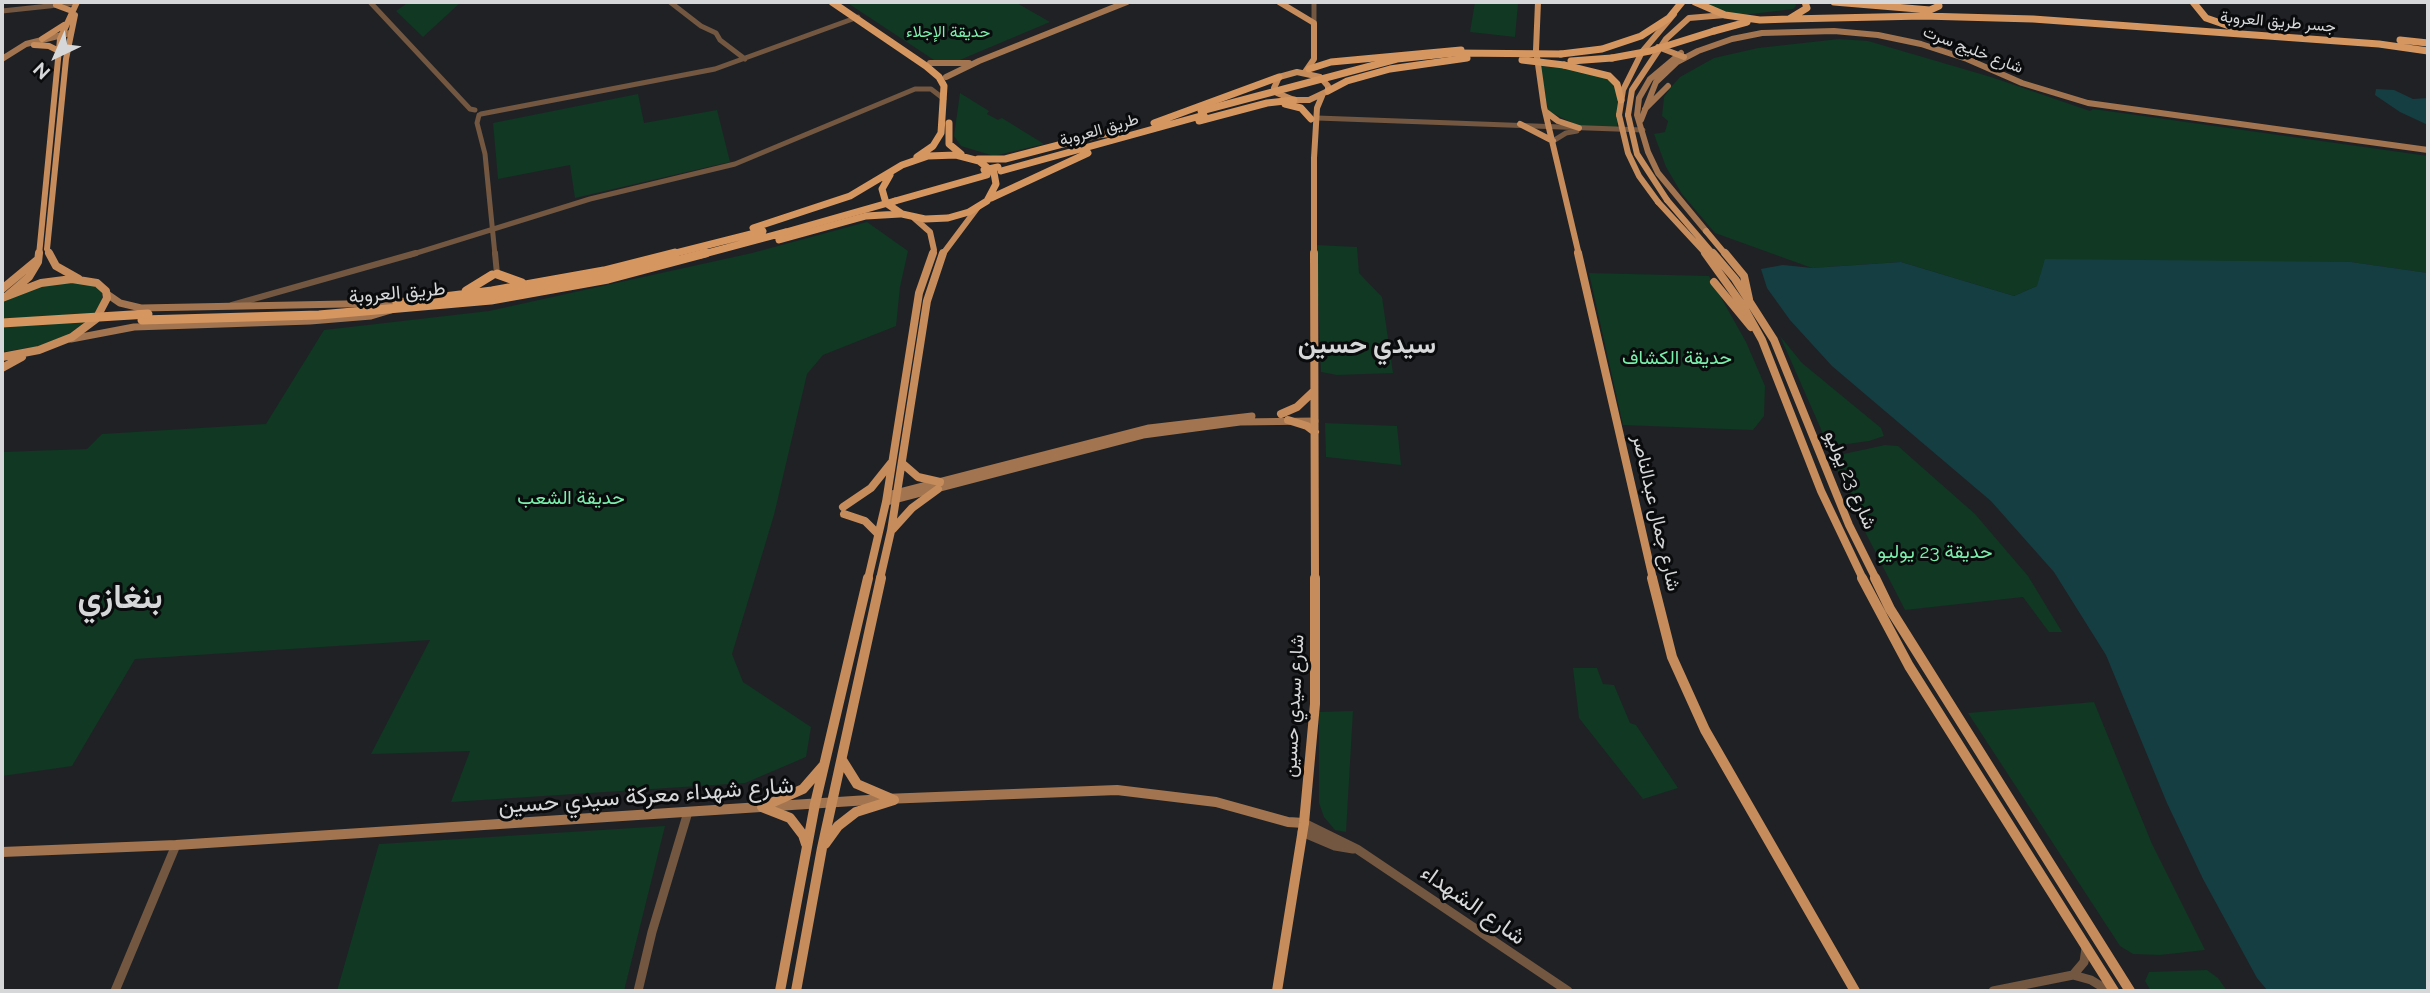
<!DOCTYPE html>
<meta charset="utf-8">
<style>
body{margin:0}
#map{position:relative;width:2430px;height:993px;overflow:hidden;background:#202125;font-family:Raleway,sans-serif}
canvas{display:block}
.frame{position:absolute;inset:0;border:4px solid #d6d7d9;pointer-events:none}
.north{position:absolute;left:21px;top:21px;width:70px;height:70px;-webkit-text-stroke:5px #0a0b0d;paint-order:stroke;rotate:224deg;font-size:19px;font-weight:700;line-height:28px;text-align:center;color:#d6d7d9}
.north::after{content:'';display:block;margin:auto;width:24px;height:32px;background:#d6d7d9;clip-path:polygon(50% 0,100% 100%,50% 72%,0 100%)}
</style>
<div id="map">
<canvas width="2430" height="993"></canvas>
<div class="frame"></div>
<div class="north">N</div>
</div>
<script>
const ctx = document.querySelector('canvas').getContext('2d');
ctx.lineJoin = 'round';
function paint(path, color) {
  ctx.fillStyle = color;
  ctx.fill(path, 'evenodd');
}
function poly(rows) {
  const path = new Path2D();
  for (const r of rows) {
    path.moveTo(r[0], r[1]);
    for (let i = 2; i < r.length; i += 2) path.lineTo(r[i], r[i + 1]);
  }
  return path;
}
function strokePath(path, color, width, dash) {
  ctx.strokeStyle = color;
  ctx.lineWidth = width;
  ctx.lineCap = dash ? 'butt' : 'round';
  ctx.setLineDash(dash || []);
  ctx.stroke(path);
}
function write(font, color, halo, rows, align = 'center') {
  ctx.font = font + ' Raleway,Vazirmatn,sans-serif';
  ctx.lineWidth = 6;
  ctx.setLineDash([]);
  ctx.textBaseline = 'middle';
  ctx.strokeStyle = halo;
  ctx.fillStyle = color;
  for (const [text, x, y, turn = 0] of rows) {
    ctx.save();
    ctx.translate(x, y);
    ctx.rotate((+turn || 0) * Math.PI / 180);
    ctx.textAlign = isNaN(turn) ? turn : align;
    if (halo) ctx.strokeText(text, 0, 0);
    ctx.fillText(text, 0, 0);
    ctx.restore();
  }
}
const green = poly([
 [409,2,461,2,423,37,396,11],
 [846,2,1015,2,1050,22,955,62,947,62,934,60],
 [1475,2,1518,4,1515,37,1470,32],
 [1699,2,1795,2,1796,6,1793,9,1735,16],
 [1839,39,1868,41,1991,77,2090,111,2093,109,2428,156,2428,273,2351,262,2202,262,2037,286,2014,296,1901,262,1812,268,1715,233,1682,194,1666,167,1654,134,1665,132,1668,121,1662,116,1664,97,1671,87,1680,77,1714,58,1758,48],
 [1540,66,1584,70,1613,81,1619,99,1617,128,1581,127,1548,111],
 [960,93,989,111,987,114,998,120,1002,118,1044,144,994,156,961,146,954,136],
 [638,94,644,123,717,110,730,162,575,198,570,165,498,179,493,123],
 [867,222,908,251,900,287,896,326,823,355,807,374,774,515,732,654,743,682,811,727,806,757,745,783,451,802,470,751,371,754,430,640,135,659,72,766,2,776,2,452,87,449,102,434,266,424,324,330,489,311,752,253],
 [1316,245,1357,247,1359,273,1382,297,1393,373,1337,375,1321,372],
 [1589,273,1709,276,1746,342,1765,386,1764,416,1753,430,1623,425],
 [67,281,95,286,102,293,102,303,96,314,66,336,46,345,2,352,2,301,24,290],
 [1780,336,1802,363,1881,428,1884,436,1869,441,1840,445,1824,436],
 [1325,423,1397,426,1401,465,1326,457],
 [1885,445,1898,446,1975,514,2028,576,2062,632,2049,632,2023,597,1905,610,1860,522,1835,464,1835,458,1839,455],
 [1573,668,1597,668,1603,684,1614,685,1630,723,1636,725,1678,788,1643,799,1579,718],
 [2094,702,2152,844,2205,950,2160,955,2133,954,2120,946,1968,713],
 [1353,711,1346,832,1335,830,1324,817,1319,803,1319,712],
 [665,826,624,991,337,991,379,844],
 [2207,970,2218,978,2227,991,2151,991,2145,981,2149,972]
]);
const water = poly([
 [2376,89,2394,90,2413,99,2428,98,2428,125,2400,112,2375,95],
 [2045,259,2351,262,2428,273,2428,991,2268,991,2257,978,2203,879,2167,803,2106,655,2054,572,1991,501,1832,366,1790,320,1767,288,1761,269,1783,265,1812,268,1901,262,2014,296,2037,286]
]);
const tertiaryFar2 = poly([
 [370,2,470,109,475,110],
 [670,2,701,26,716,33,720,40,745,59],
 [1314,2,1314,23],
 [2,11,77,3],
 [481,114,715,69,858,17],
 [479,115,477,123,485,154,495,255],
 [1317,118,1643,130],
 [1553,141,1566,133,1577,131],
 [410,255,590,199,735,164,915,89,931,89,944,99]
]);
const tertiaryFar1 = poly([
 [495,253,497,274],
 [232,305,416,253]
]);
const tertiary = poly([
 [1304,823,1357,849,1568,991],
 [1302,832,1335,846,1353,849],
 [2073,975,2084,962,2086,948],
 [115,991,176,845],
 [638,991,652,932,688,812],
 [1993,991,2073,975,2091,980,2109,991]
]);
const secondaryFar2 = poly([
 [1681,53,1650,79,1639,98,1637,115,1648,152,1658,173,1706,231],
 [2,59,26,44,70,33],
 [930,63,969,63],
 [946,77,979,61,1127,2],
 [1645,109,1668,86],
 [1641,120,1656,82,1677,62,1698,51,1732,39,1762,33,1834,31,1878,35,1921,44,1967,59,2022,83,2088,103,2428,150]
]);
const secondaryFar1 = poly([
 [107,294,120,303,141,308,396,303],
 [71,339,134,327,310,321,371,316,391,310],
 [892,494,1149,428,1252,416],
 [886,502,1143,435,1240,422,1315,421]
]);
const secondary = poly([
 [2,852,176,845,884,799,1117,790,1216,802,1288,822,1304,823]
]);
const primaryFar2 = poly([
 [1279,2,1314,23,1314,59,1305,72],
 [1538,2,1536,50,1544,107,1579,255],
 [56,5,72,11],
 [42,39,64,25],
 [34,45,49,46,59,51],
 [1658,47,1684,57],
 [1297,72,1320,77,1328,86,1328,91,1309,100,1294,100,1277,93,1274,88,1279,77,1297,72],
 [1546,112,1558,121,1579,128],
 [1619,115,1623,90,1642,52,1674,14],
 [1628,115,1632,90,1666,39,1689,18,1725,15],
 [1520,124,1553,141],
 [1667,200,1714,255],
 [1658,202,1707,255],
 [914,218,930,232,934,250,932,255],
 [1706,231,1726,255],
 [39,255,60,39,77,2],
 [50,255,47,249,66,59,75,15],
 [942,255,978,207],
 [1314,255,1314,158,1317,108,1322,96]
]);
const primaryFar1 = poly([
 [49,253,56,266,79,279],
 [1314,253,1315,579],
 [1578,253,1653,579],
 [1705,253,1743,306,1762,340,1821,491,1863,579],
 [1713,253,1735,279,1774,340,1849,525,1876,579],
 [1725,253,1744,276,1749,299],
 [1714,282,1751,327],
 [2,289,37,260],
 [8,295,29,277,38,262,39,253],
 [2,298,41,283,72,279,97,283,106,291,107,298,96,319,72,337,39,350,2,357],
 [2,368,22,357],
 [1281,414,1297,407,1314,391],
 [1288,420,1307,426,1315,432],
 [903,464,918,477,940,482],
 [843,507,871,488,891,463],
 [844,514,865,521,878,534],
 [893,529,912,508,938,489],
 [868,579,886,502,919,293,933,253],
 [880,579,891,531,927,301,943,253]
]);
const primary = poly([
 [1652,578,1672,657,1705,730,1855,991],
 [1862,578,1909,666,2114,991],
 [1875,578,1890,609,2130,991],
 [842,760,857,784,892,799],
 [762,807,803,789,823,766],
 [762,807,790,818,803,835,806,844],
 [825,844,838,826,856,812,894,800],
 [780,991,815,804,868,578],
 [796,991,822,848,881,578],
 [1277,991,1304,823,1315,704,1315,578]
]);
const trunkFar1 = poly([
 [832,2,926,66,939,77,944,86,941,133,933,146,917,157],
 [1695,2,1725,15,1760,20,1789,19,1807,8,1805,2],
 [1834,2,1930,10,1939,6,1938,2],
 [2193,2,2206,18,2232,27],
 [1789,19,1923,16,2033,19,2379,44,2428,51],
 [1714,31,1747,22],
 [2400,40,2428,43],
 [1561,54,1602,49,1641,36,1669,18,1682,2],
 [1571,61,1612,58],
 [1564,65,1609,76,1617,84,1621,100],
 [1309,69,1331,62,1461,50],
 [1328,91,1347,81,1390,69,1467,58],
 [1285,104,1301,108,1311,119],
 [1199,121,1267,103,1294,100],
 [949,123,949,144,961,154],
 [1154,123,1279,77],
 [978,159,1005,159,1097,135,1121,132],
 [1001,171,1204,115],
 [991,198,1088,153],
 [895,201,987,175],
 [753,228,850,196,902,165,928,156,956,155,979,161,994,173,996,184,987,201,969,212,948,218,925,219,902,214,886,203,882,189,890,175],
 [779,240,866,216,900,214],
 [668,255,763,231],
 [700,255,786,232]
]);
const trunk = poly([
 [497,274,522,283],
 [466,291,492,275],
 [397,303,492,291,604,271,675,253],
 [142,320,319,315,491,300,608,279,706,253]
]);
const primaryBridge = poly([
 [1619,115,1628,153,1639,176,1658,202],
 [1628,115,1637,154,1667,200]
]);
const trunkBridgeFar1 = poly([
 [1612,58,1650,51,1714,31],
 [1522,60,1564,65],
 [1201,111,1397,59,1455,53,1561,54],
 [984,170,998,167],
 [786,232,895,201]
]);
const trunkBridge = poly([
 [2,323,148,314]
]);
const farStreetnames = [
 ["جسر طريق العروبة",2278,22,5],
 ["شارع خليج سرت",1973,50,21],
 ["طريق العروبة",1099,130,-16]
];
const farParknames = [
 ["حديقة الإجلاء",948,32]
];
const streetNames = [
 ["طريق العروبة",397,293,-5],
 ["شارع 23 يوليو",1850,480,67],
 ["شارع جمال عبدالناصر",1656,513,77],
 ["شارع سيدي حسين",1294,706,-87]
];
const parkNames = [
 ["حديقة الكشاف",1677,358],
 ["حديقة الشعب",571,498],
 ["حديقة 23 يوليو",1935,552]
];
const nearStreetnames = [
 ["شارع شهداء معركة سيدي حسين",646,796,-4],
 ["شارع الشهداء",1473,905,35]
];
const districtNames = [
 ["سيدي حسين",1367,345]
];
const townNames = [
 ["بنغازي",120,598]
];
paint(green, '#103823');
paint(water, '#153e42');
strokePath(tertiaryFar2, '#735740', 5);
strokePath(tertiaryFar1, '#735740', 6);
strokePath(tertiary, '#735740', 9);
strokePath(secondaryFar2, '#a27550', 6);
strokePath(secondaryFar1, '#a27550', 7);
strokePath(secondary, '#a27550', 10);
strokePath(primaryFar2, '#c68c5b', 6);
strokePath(primaryFar1, '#c68c5b', 8);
strokePath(primary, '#c68c5b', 10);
strokePath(trunkFar1, '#d69660', 7);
strokePath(trunk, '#d69660', 9);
strokePath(primaryBridge, '#c68c5b', 6);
strokePath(trunkBridgeFar1, '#d69660', 7);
strokePath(trunkBridge, '#d69660', 9);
write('16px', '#d6d7d9', '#0a0b0d', farStreetnames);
write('16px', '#7bf0ad', '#0a0b0d', farParknames);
write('19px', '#d6d7d9', '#0a0b0d', streetNames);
write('19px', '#7bf0ad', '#0a0b0d', parkNames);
write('23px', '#d6d7d9', '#0a0b0d', nearStreetnames);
write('bold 26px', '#d6d7d9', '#0a0b0d', districtNames);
write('bold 33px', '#d6d7d9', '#0a0b0d', townNames);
</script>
